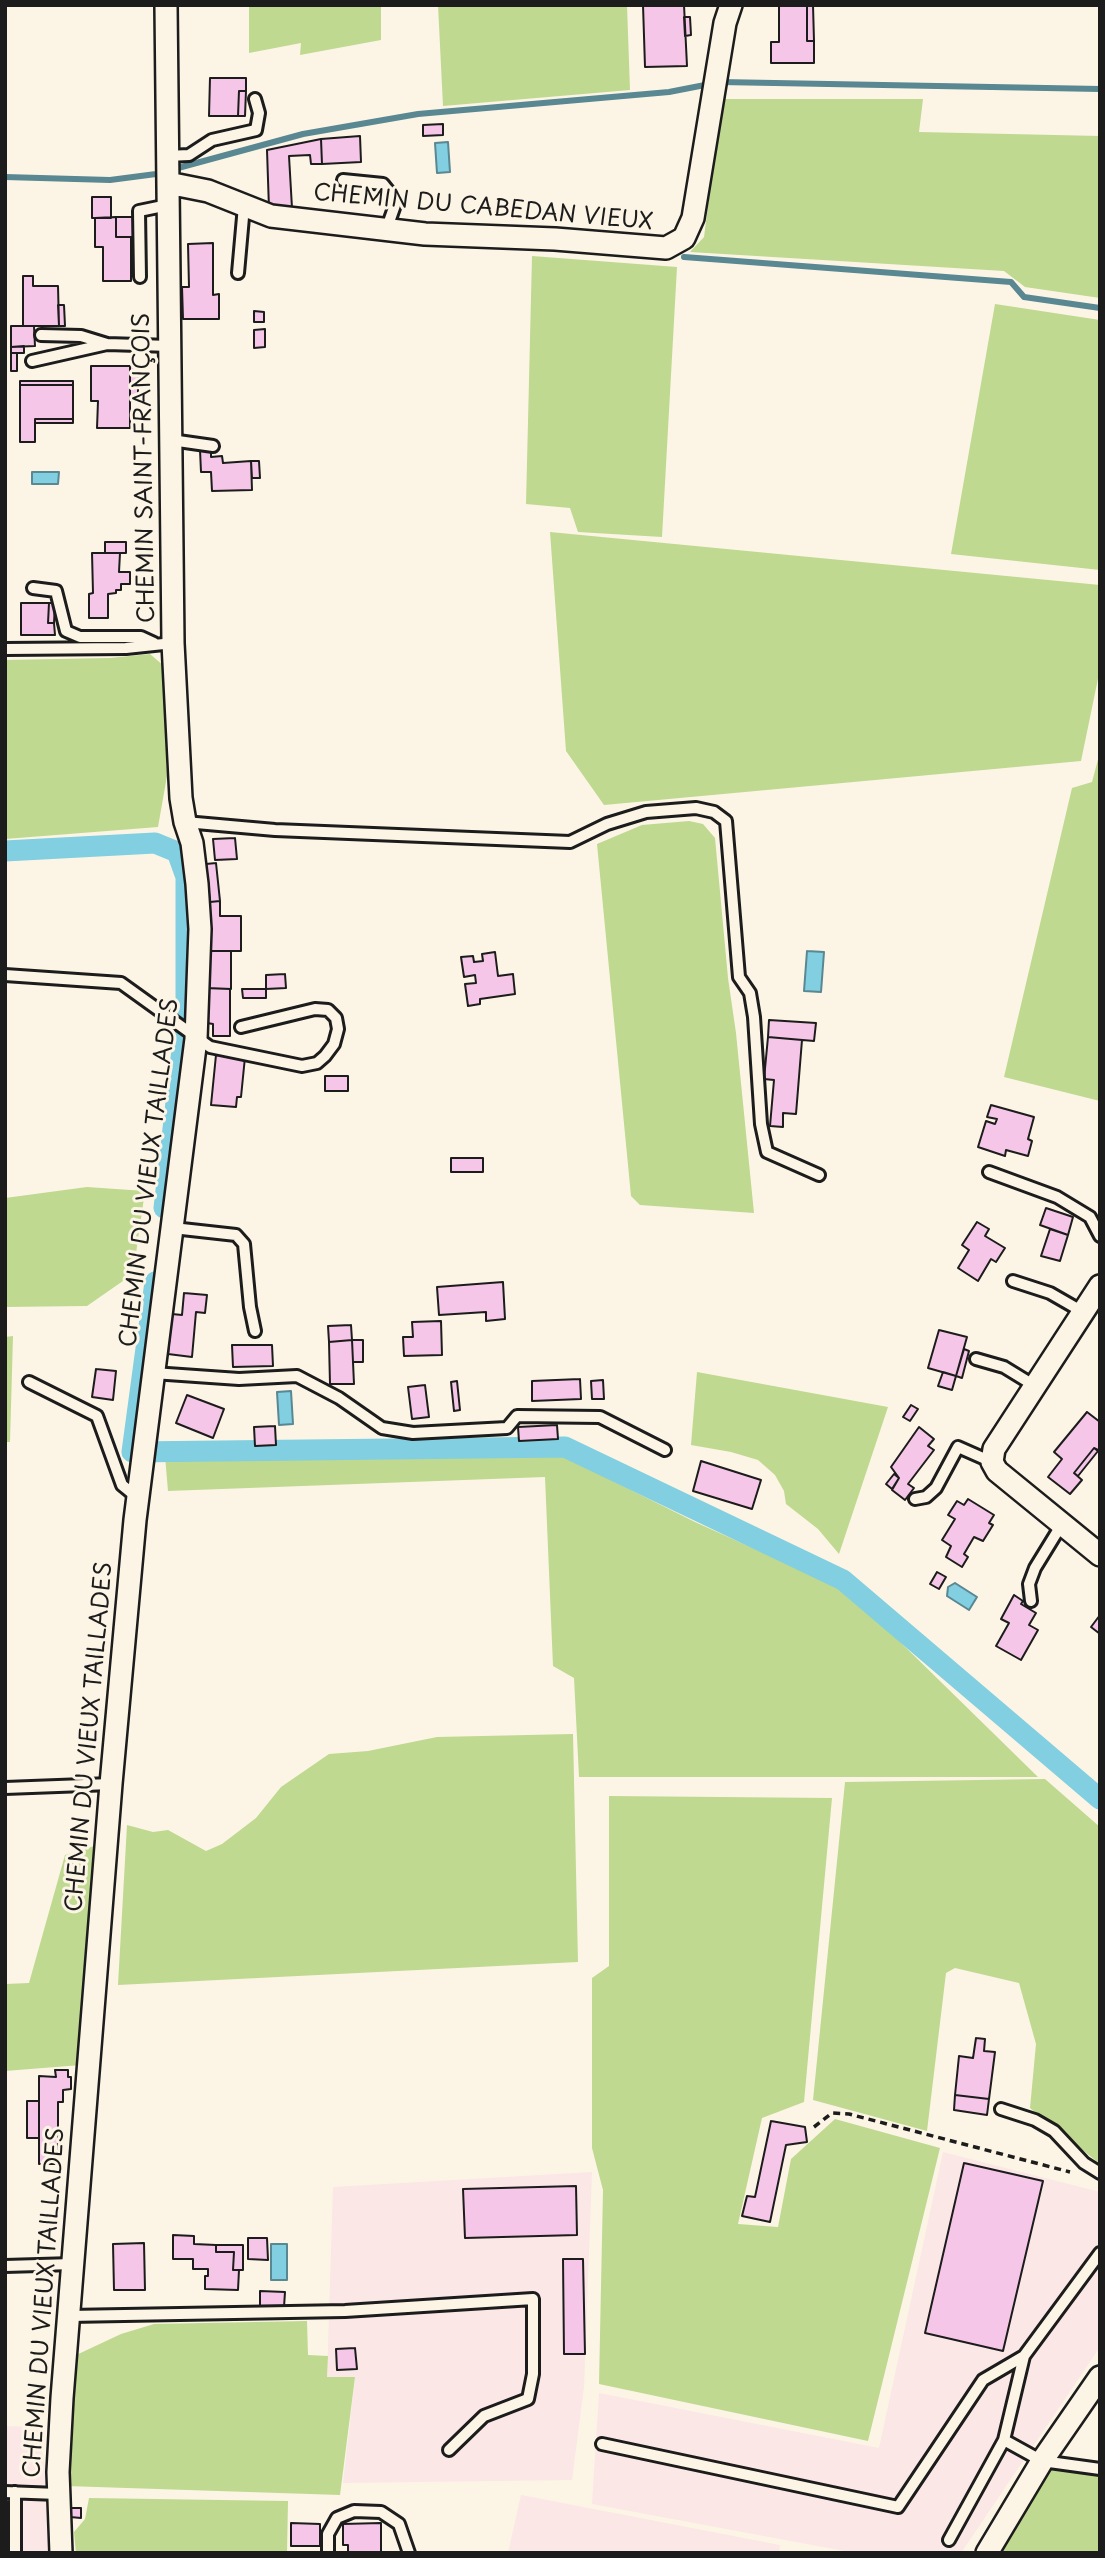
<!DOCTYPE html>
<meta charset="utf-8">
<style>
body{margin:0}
#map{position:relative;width:1105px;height:2558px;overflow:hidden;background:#fcf5e5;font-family:"Playpen Sans",sans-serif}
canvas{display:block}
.frame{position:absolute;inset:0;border:7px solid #1c1c1c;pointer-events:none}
</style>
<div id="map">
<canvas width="1105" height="2558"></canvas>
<div class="frame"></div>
</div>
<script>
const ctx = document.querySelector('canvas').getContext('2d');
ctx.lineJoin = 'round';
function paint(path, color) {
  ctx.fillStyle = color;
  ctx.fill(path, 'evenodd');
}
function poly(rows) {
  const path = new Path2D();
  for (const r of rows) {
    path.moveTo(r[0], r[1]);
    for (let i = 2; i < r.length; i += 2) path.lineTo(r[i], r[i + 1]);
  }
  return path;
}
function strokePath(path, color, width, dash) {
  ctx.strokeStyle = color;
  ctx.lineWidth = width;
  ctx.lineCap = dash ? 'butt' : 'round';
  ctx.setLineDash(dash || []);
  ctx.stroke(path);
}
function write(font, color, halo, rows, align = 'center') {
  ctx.font = font + ' "Playpen Sans",sans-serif';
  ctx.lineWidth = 6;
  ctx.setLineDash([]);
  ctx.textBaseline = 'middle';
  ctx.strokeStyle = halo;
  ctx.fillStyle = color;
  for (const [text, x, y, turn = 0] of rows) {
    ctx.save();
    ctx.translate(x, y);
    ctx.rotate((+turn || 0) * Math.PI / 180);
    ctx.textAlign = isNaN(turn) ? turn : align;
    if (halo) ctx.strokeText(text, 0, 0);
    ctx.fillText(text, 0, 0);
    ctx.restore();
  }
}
const built = poly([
 [943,2152,1100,2192,1100,2347,961,2553,855,2553,592,2504,599,2393,879,2448],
 [592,2172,584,2387,572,2480,343,2483,355,2378,327,2378,333,2187],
 [5,2426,37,2427,63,2553,5,2553],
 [521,2495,780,2545,779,2553,508,2553]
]);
const green = poly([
 [249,5,381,5,381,40,300,55,301,43,249,53],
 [438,5,627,5,630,90,443,106],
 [722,99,923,99,919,132,1100,136,1100,298,1025,287,1004,271,690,252,704,237],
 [532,256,677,267,662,537,578,532,570,508,526,504],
 [995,304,1100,320,1100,570,951,554],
 [550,532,1100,585,1100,669,1081,761,604,805,566,751],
 [150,654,164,666,167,776,158,827,5,839,5,660,110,658],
 [1100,752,1100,1101,1004,1077,1072,788,1092,782],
 [689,821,703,824,715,838,728,978,736,1033,754,1213,640,1205,631,1196,597,844,642,825],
 [87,1187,145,1191,133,1274,87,1306,5,1307,5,1198],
 [13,1336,10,1442,5,1442,5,1337],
 [697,1372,888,1407,839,1554,818,1529,786,1504,784,1491,775,1475,758,1460,731,1452,691,1445],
 [559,1454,695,1522,848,1591,1038,1777,579,1777,574,1678,553,1666,545,1477,168,1491,165,1456],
 [573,1734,578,1962,118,1985,127,1825,153,1832,168,1830,206,1851,222,1844,256,1818,281,1787,329,1754,368,1751,437,1737],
 [1045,1779,1100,1827,1100,2164,1030,2108,1036,2044,1019,1983,955,1968,946,1973,927,2131,813,2100,845,1782],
 [609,1796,832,1798,804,2102,762,2118,738,2224,778,2227,791,2159,835,2119,940,2148,868,2441,599,2384,603,2190,592,2148,592,1978,609,1966],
 [94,1846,81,2065,5,2071,5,1984,29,1983,65,1855],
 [307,2321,308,2355,328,2356,327,2377,355,2377,340,2495,66,2486,72,2357,121,2334,154,2324],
 [1047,2468,1100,2475,1100,2553,998,2553],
 [89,2498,288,2501,287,2553,76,2553,74,2532,85,2519]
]);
const water = poly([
 [448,142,450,172,437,173,435,143,448,142],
 [32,472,59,472,58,484,32,484,32,472],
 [807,951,824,952,821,992,804,991,807,951],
 [291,1391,293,1424,279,1425,277,1392,291,1391],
 [955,1583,977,1597,969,1610,947,1596,948,1587,955,1583],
 [271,2244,287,2244,287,2280,271,2280,271,2244]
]);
const stream = poly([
 [720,82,1100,89],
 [5,177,110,180,156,174,303,134,418,114,669,92,710,84],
 [684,257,1011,282,1024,297,1100,308]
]);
const canal = poly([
 [5,851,155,843,177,852,186,877,186,1014,164,1208],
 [155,1282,132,1452,565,1447,843,1580,1100,1799]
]);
const building = poly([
 [643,5,684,5,687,66,645,67,643,5],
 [779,5,807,5,807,41,814,41,814,63,771,63,771,42,779,42,779,5],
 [807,5,813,5,814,41,807,41,807,5],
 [684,17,690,17,691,35,685,36,684,17],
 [210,78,246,78,246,91,239,91,238,116,209,116,210,78],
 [239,91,246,91,245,116,238,116,239,91],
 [443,124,443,135,423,136,423,125,443,124],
 [360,136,361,162,322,164,321,139,360,136],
 [321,139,322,164,311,164,310,155,289,156,292,208,269,209,267,150,321,139],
 [92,197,111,197,111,218,92,218,92,197],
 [116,217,133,217,133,237,116,237,116,217],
 [116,217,116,237,131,237,131,281,103,281,103,247,95,247,95,218,116,217],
 [213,243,213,295,219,294,219,319,183,319,182,287,189,287,188,244,213,243],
 [23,276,33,276,33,286,58,286,59,326,23,326,23,276],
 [58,305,64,305,65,326,59,326,58,305],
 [254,311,264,312,264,322,254,322,254,311],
 [11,326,34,326,35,346,11,347,11,326],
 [265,329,265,347,254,348,254,330,265,329],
 [24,346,24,353,11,353,11,347,24,346],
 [11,353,17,353,17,371,11,371,11,353],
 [91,366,130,366,130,428,97,428,98,401,91,401,91,366],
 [130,366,138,366,138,401,130,401,130,366],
 [20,381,73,381,73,385,20,385,20,381],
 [20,385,73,385,73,419,35,419,35,442,20,442,20,385],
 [35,419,73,419,73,423,35,423,35,419],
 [200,450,211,450,211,457,222,456,223,463,251,461,252,490,212,491,211,472,201,472,200,450],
 [251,461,259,461,260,478,252,478,251,461],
 [105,542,126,542,126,553,105,553,105,542],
 [92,553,120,553,119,572,130,572,130,584,121,584,121,590,116,590,116,593,108,594,108,618,89,618,89,594,93,593,92,553],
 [21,603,49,603,48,623,54,623,55,635,21,635,21,603],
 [49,603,55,603,54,623,48,623,49,603],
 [235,838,237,859,215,860,213,839,235,838],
 [216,863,220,901,210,902,206,864,216,863],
 [220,901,220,916,241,916,241,951,210,951,210,902,220,901],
 [206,951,231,951,231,989,207,988,206,951],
 [495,952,498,976,513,974,515,994,480,999,480,1004,468,1006,465,984,476,983,475,975,464,977,461,957,473,956,474,962,483,961,482,954,495,952],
 [285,974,286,988,266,989,266,975,285,974],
 [205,988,230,989,230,1036,213,1036,213,1024,207,1023,205,988],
 [242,989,266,989,266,998,243,998,242,989],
 [769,1020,816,1023,814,1041,768,1037,769,1020],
 [768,1037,802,1040,796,1114,783,1113,783,1127,770,1126,774,1080,764,1079,768,1037],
 [216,1055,245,1057,241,1097,237,1097,236,1107,211,1105,216,1055],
 [325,1076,348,1076,348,1091,325,1091,325,1076],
 [991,1105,1034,1117,1028,1139,1032,1141,1028,1156,1006,1150,1005,1156,978,1147,986,1121,995,1124,997,1119,987,1117,991,1105],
 [451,1158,483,1158,483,1172,451,1172,451,1158],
 [1046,1208,1073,1217,1068,1235,1040,1225,1046,1208],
 [977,1222,989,1229,985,1236,1005,1248,996,1262,991,1259,978,1281,958,1268,969,1250,962,1245,977,1222],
 [1050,1229,1068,1235,1060,1261,1041,1256,1050,1229],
 [503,1282,505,1319,486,1321,486,1312,439,1315,437,1287,503,1282],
 [184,1293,207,1295,205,1313,196,1312,192,1357,168,1354,172,1314,182,1315,184,1293],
 [441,1321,442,1355,404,1356,403,1337,413,1337,412,1322,441,1321],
 [351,1325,352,1340,329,1342,328,1326,351,1325],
 [939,1330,967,1337,956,1376,928,1368,939,1330],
 [352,1340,354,1384,330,1384,329,1342,352,1340],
 [352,1340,363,1340,363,1362,353,1362,352,1340],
 [232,1345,272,1345,273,1366,233,1367,232,1345],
 [964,1349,969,1351,962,1378,956,1376,964,1349],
 [96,1369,116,1371,113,1400,92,1397,96,1369],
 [943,1372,956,1376,952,1390,938,1386,943,1372],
 [580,1379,581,1399,532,1401,532,1381,580,1379],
 [603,1380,604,1399,592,1399,591,1381,603,1380],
 [457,1381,460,1410,454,1411,451,1382,457,1381],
 [425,1385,429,1417,412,1419,408,1387,425,1385],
 [187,1395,224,1409,213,1438,176,1423,187,1395],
 [911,1405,918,1409,910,1421,903,1417,911,1405],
 [1087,1412,1100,1422,1100,1451,1094,1448,1074,1473,1082,1480,1070,1494,1048,1477,1062,1459,1054,1452,1087,1412],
 [557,1425,558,1439,519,1441,518,1427,557,1425],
 [275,1426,276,1445,255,1446,254,1427,275,1426],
 [919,1427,934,1439,928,1446,934,1450,908,1484,914,1488,905,1500,892,1490,899,1478,891,1467,919,1427],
 [1094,1448,1098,1451,1078,1476,1074,1473,1094,1448],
 [701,1461,761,1480,752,1509,693,1491,701,1461],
 [894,1474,899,1478,892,1489,886,1484,894,1474],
 [968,1499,994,1515,989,1523,993,1525,983,1541,974,1537,964,1554,968,1557,962,1567,946,1557,951,1546,942,1540,955,1519,948,1515,957,1501,964,1505,968,1499],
 [937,1572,946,1577,939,1589,930,1584,937,1572],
 [1014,1595,1023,1601,1021,1604,1036,1613,1029,1625,1038,1630,1021,1660,996,1646,1009,1623,1001,1619,1014,1595],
 [1100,1615,1100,1634,1091,1627,1100,1615],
 [976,2038,985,2039,984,2051,995,2052,989,2099,955,2095,959,2056,973,2058,976,2038],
 [55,2070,68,2070,68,2077,71,2077,71,2089,63,2090,63,2102,58,2102,58,2164,39,2164,39,2076,56,2077,55,2070],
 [955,2095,989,2099,987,2115,954,2110,955,2095],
 [27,2101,39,2101,39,2138,27,2138,27,2101],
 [771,2121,805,2127,807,2142,786,2145,770,2222,742,2216,747,2196,755,2197,771,2121],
 [964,2163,1043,2181,1003,2351,925,2333,964,2163],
 [576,2186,577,2235,465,2238,463,2189,576,2186],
 [173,2235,194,2236,194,2244,216,2245,216,2252,234,2252,233,2270,239,2270,238,2290,205,2289,205,2276,208,2276,208,2269,193,2269,193,2259,173,2259,173,2235],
 [248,2238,267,2238,268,2260,248,2259,248,2238],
 [144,2243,145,2290,114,2290,113,2244,144,2243],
 [216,2245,243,2245,243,2270,233,2270,234,2252,216,2252,216,2245],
 [563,2259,583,2259,585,2354,564,2354,563,2259],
 [260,2291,285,2292,284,2307,260,2307,260,2291],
 [355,2348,357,2369,337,2370,336,2349,355,2348],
 [70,2508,81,2508,81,2518,70,2517,70,2508],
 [291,2523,320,2524,320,2546,291,2546,291,2523],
 [381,2523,381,2553,348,2553,348,2545,343,2545,343,2524,381,2523]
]);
const path = poly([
 [814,2127,832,2113,849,2114,1070,2172]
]);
const lane = poly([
 [167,156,189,155,212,140,256,130,259,113,255,99],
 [343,180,383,184,391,194,395,205,389,222,381,229],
 [238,273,244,206],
 [140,277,139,211,168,205],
 [41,335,81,336,107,344],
 [32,361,107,344,170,346],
 [171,440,213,446],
 [33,588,56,591,66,631,80,637,141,637,154,643],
 [5,649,126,648,173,643],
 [185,822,275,830,570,842,607,824,646,812,696,808,714,812,726,821,739,977,750,993,754,1017,761,1124,767,1152,819,1175],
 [5,975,121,983,210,1047,302,1066,317,1063,325,1056,334,1044,338,1029,336,1018,328,1010,315,1009,241,1027],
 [989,1172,1057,1197,1090,1217,1100,1236],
 [173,1228,236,1235,244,1244,250,1307,255,1331],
 [1013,1281,1050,1293,1083,1312],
 [976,1359,1004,1367,1035,1386],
 [153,1373,239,1379,297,1376,339,1398,382,1428,413,1433,507,1428,517,1416,600,1417,665,1450],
 [29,1382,97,1416,122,1485,138,1498],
 [915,1499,926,1497,936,1488,958,1447,992,1462],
 [1031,1601,1029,1584,1035,1568,1062,1524],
 [5,1788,111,1784],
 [1001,2109,1035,2120,1054,2131,1084,2163,1100,2173],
 [5,2266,73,2264],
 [69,2316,345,2311,533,2299,533,2374,528,2399,484,2416,449,2450],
 [1024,2356,1100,2253],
 [602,2444,898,2507,983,2380,1024,2356,1004,2440,1042,2461,1100,2469],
 [5,2492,58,2494],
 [15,2492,15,2553],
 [949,2540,1004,2440],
 [328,2553,328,2534,337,2518,354,2511,381,2512,399,2524,409,2553]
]);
const street = poly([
 [168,183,208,191,271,216,425,234,555,239,666,248,684,238,693,218,725,23,731,5],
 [1100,1286,994,1449,992,1462,997,1471,1100,1555],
 [61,2553,58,2472,62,2398,111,1784,135,1520,196,1039,200,929,197,884,192,843,185,822,181,798,173,643,166,5],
 [987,2553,1042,2461,1100,2377]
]);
const streetNames = [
 ["CHEMIN DU CABEDAN VIEUX",483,208,5],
 ["CHEMIN SAINT-FRANÇOIS",145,468,-91],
 ["CHEMIN DU VIEUX TAILLADES",150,1173,-83],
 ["CHEMIN DU VIEUX TAILLADES",90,1737,-85],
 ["CHEMIN DU VIEUX TAILLADES",45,2303,-86]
];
paint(built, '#fae7e6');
paint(green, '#bfd990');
paint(water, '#81cfe0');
strokePath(water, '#598792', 2);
strokePath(stream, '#598792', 6);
strokePath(canal, '#81cfe0', 21);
paint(building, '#f6c6e8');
strokePath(building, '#1c1c1c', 2);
strokePath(lane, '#1c1c1c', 16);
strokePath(street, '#1c1c1c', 26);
strokePath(path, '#1c1c1c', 3.5, [7, 5]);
strokePath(lane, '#fcf5e5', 10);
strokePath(street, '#fcf5e5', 21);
write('23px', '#1c1c1c', '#fcf5e5', streetNames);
</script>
